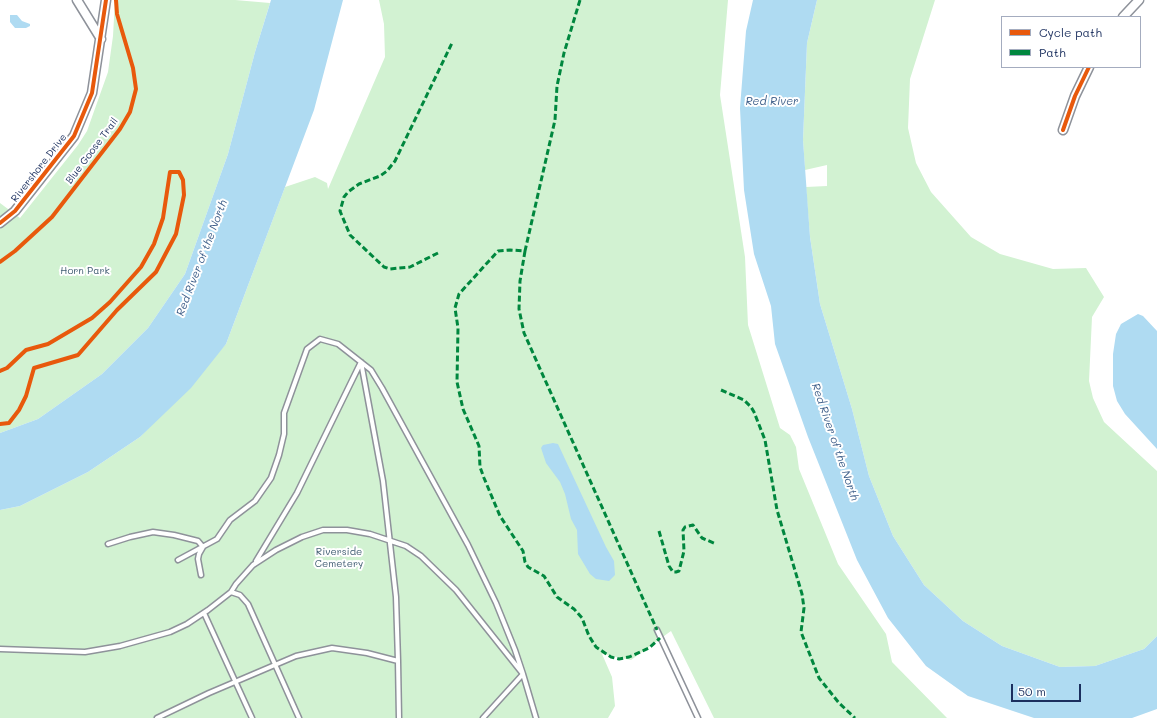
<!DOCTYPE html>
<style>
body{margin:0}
#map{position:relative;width:1157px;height:718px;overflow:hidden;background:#fff;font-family:Mali,sans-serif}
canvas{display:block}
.legend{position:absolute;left:1001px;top:16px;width:140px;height:52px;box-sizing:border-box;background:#fff;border:1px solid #a4acbf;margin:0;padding:5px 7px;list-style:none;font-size:12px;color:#1b2f5e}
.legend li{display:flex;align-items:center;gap:8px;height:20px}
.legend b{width:20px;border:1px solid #a4acbf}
.scale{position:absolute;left:1011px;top:684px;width:70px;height:18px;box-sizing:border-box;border:2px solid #1b2f5e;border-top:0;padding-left:5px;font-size:12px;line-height:14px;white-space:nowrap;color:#1b2f5e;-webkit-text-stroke:3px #fff;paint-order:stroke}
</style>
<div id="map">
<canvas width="1157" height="718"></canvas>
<ul class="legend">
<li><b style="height:5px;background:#e8590c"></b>Cycle path</li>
<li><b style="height:5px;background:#00873e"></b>Path</li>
</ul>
<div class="scale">50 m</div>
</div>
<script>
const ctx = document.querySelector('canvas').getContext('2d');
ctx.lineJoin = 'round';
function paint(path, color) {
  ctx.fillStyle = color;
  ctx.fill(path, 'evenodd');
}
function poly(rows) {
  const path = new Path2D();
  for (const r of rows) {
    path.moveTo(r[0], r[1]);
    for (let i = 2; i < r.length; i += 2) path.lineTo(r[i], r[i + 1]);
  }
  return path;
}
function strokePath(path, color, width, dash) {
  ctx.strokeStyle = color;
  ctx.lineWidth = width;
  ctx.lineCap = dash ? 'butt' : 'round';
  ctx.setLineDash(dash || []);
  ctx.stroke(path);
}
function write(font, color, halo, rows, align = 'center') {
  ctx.font = font + ' Mali,sans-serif';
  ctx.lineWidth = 4;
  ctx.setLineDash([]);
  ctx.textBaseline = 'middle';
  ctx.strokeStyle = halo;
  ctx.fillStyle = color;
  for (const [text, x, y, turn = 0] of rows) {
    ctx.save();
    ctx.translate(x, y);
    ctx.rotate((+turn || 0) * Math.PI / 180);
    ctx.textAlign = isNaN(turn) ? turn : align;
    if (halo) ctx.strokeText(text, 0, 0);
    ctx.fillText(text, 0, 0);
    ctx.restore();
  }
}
const green = poly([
 [115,0,235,0,270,3,255,52,228,154,185,274,148,328,102,374,38,419,0,433,0,203,20,218,78,145,87,131,108,72,113,36],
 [379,0,728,0,720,95,745,257,748,325,780,428,790,435,796,447,799,469,838,564,886,634,892,662,947,718,714,718,671,631,631,660,602,654,612,677,615,706,608,718,0,718,0,510,20,506,88,472,140,437,226,344,285,187,315,177,327,183,328,189,385,57,384,24],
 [817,0,935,0,910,79,908,128,916,163,931,192,971,237,1000,254,1053,269,1086,268,1104,297,1092,317,1089,381,1093,398,1104,422,1157,471,1157,636,1144,649,1095,666,1060,667,1002,646,963,621,924,585,893,536,869,476,852,409,820,304,810,237,806,187,827,186,827,165,805,170,803,140,807,43]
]);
const water = poly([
 [271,0,343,0,314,110,226,344,191,388,140,437,88,472,20,506,0,510,0,433,38,419,102,374,148,328,185,274,228,154,255,52],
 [753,0,817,0,807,43,803,140,810,237,820,304,852,409,869,476,893,536,924,585,963,621,1002,646,1060,667,1095,666,1144,649,1157,636,1157,709,1132,718,1034,718,968,696,926,666,888,618,857,560,808,437,775,344,771,306,754,254,744,190,740,108,746,31],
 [10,15,17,15,22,21,30,24,30,26,26,28,15,28,10,22],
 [1138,314,1143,316,1157,331,1157,449,1125,414,1117,401,1113,386,1113,354,1116,334,1121,324],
 [553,443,558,444,606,547,614,561,615,575,609,581,596,579,590,574,578,554,577,530,571,519,565,494,560,482,546,463,541,448,543,445]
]);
const service = poly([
 [361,362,383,481,396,597,398,661],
 [108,544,130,537,153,532,174,535,198,541,203,547,199,554,198,559,201,575],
 [178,560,217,539,230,520,255,501,271,478,279,455,284,434,284,413,307,349,320,339,338,344,371,370,382,388,468,545,496,603,515,650,523,674,483,718],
 [256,561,297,493,361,362],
 [231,592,240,595,248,604,299,718],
 [204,613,252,718],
 [657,630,698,718],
 [0,649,85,652,120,646,170,632,187,624,208,610,231,592,236,584,253,565,276,550,302,537,323,530,347,530,370,534,406,546,421,556,456,590,523,674,536,718],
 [157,718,209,693,296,656,332,648,367,653,398,661,399,718]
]);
const minor = poly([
 [77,0,101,39],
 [1123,17,1139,0],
 [1063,130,1075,96,1089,67],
 [0,223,15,211,74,136,92,93,106,0]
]);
const quiet = poly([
 [580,0,564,53,557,86,555,120,525,251,510,250,498,251,459,294,455,308,458,328,457,382,463,409,479,446,480,467,484,478,500,516,523,551,525,562,528,567,544,576,557,597,574,609,582,618,589,636,596,647,611,657,619,659,629,657,649,648,660,638],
 [525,251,520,281,519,309,524,333,657,630],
 [438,253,410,267,390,269,384,267,350,235,340,211,344,197,348,192,359,184,380,176,387,171,395,161,452,43],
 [721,390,744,400,751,407,754,412,765,440,777,510,802,594,804,608,801,632,819,678,839,703,855,718],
 [659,531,669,566,673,572,676,572,679,571,684,551,683,530,685,527,693,525,702,538,716,544]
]);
const cycleway = poly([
 [1063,130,1075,96,1089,67],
 [0,223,15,211,74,136,92,93,106,0],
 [0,262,15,251,52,217,120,129,130,112,136,89,133,68,117,14,116,0],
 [0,371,7,368,26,350,48,344,92,318,110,302,141,267,154,244,163,218,170,172,179,172,183,180,184,195,176,234,156,272,117,310,78,355,34,368,26,396,19,410,9,423,0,424]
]);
const streetNames = [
 ["Blue Goose Trail",92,151,-53],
 ["Rivershore Drive",39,168,-52]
];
const parkNames = [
 ["Horn Park",85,271],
 ["Riverside",339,552],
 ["Cemetery",339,564]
];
const waterNames = [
 ["Red River",772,102],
 ["Red River of the North",202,258,-69],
 ["Red River of the North",835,442,71]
];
paint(green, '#d2f2d2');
paint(water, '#afdbf2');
strokePath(service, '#8e929a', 7);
strokePath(minor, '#8e929a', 11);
strokePath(service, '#fff', 4);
strokePath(minor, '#fff', 8);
strokePath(quiet, '#00873e', 3, [6, 3]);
strokePath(cycleway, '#e8590c', 4);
write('10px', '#1b2f5e', '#fff', streetNames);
write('10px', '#405d72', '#fff', parkNames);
write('italic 11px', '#3d5e89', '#fff', waterNames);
</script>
